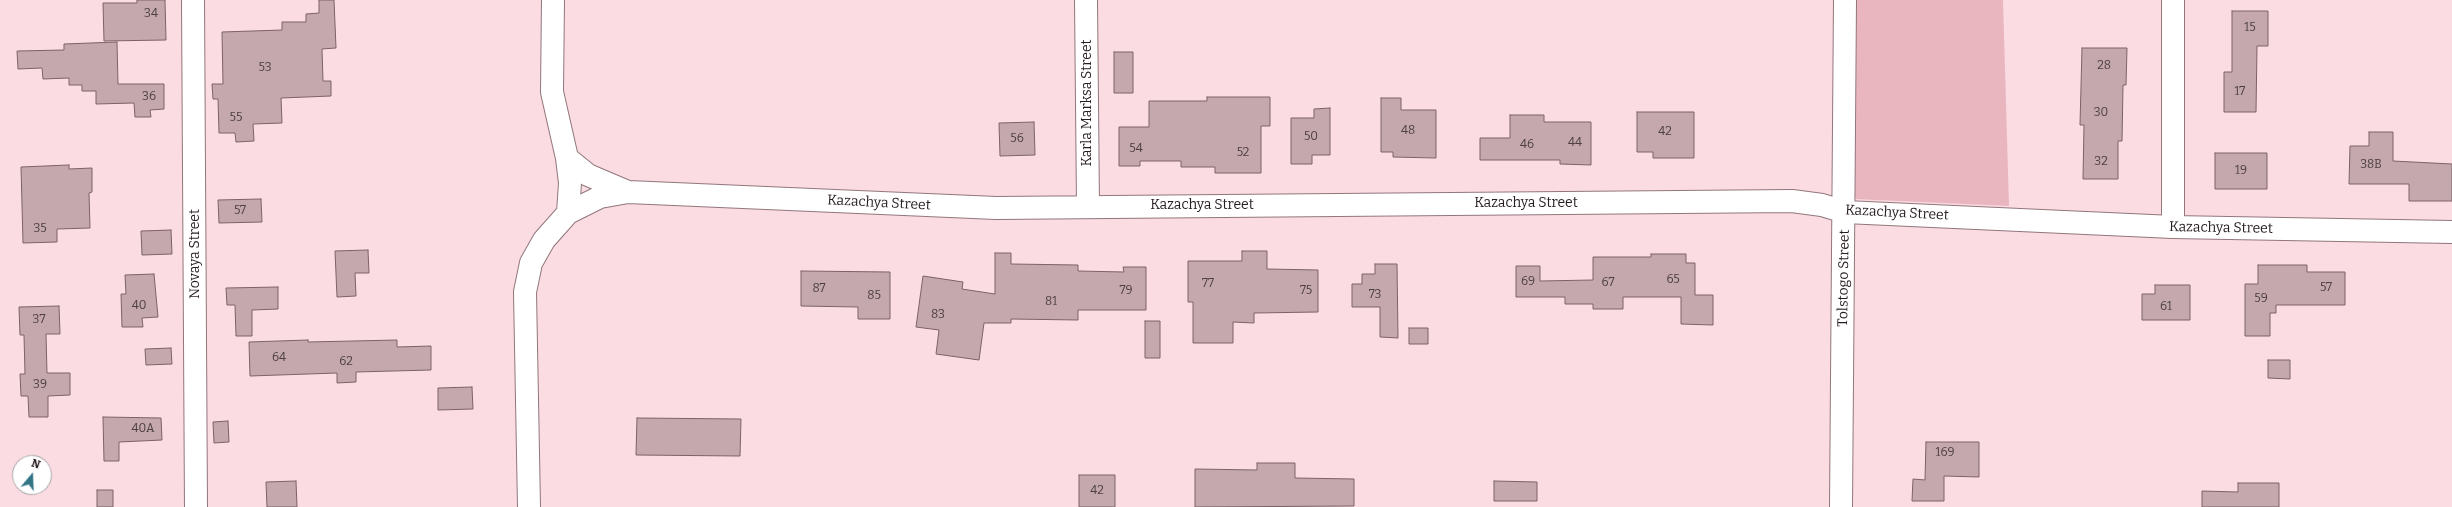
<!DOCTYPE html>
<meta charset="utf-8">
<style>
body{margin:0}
#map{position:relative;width:2452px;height:507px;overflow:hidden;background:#fadce2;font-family:Bitter,serif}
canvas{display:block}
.north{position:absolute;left:12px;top:455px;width:40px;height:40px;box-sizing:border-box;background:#fff;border:1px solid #a9a5a5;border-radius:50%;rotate:19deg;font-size:11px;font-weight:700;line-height:16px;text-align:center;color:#271d1f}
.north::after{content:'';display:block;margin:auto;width:14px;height:18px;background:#327685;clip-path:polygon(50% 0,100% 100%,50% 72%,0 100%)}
</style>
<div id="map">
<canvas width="2452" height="507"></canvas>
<div class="north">N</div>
</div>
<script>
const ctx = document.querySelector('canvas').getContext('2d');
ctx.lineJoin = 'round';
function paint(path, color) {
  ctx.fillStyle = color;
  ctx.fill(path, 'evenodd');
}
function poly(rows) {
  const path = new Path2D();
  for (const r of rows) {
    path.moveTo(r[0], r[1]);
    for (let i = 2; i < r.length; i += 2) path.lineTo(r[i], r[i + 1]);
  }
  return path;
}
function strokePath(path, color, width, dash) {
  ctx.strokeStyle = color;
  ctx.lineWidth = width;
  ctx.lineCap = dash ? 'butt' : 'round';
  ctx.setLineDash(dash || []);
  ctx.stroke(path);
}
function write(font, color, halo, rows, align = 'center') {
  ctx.font = font + ' Bitter,serif';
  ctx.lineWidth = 3.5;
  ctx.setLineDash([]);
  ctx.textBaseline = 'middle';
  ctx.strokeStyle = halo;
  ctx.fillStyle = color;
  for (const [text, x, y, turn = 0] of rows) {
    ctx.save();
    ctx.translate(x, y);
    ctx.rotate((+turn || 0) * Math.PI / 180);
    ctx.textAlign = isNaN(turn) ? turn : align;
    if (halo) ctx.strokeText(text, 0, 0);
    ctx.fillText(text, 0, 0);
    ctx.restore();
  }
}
const green = poly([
 [1855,0,2003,0,2009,206,1854,199]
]);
const building = poly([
 [137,0,165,0,166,40,104,41,103,3,137,3,137,0],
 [319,0,334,0,336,48,322,49,323,81,331,81,331,96,281,98,282,123,253,124,254,141,236,142,235,133,219,133,218,99,213,99,212,84,223,84,222,32,282,30,282,22,306,22,306,14,319,13,319,0],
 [2232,11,2268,11,2268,46,2257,46,2256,112,2224,112,2224,72,2232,72,2232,11],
 [117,42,118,84,164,84,164,109,150,110,151,117,135,117,134,103,96,104,96,91,82,91,82,85,69,85,69,78,43,79,42,68,18,69,17,51,64,50,64,44,117,42],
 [2082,48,2127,48,2126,85,2123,85,2122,141,2118,141,2118,179,2083,179,2084,125,2080,125,2082,48],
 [1114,52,1133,52,1133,93,1114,93,1114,52],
 [1207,97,1270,97,1270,126,1261,126,1261,173,1215,173,1215,167,1181,167,1181,161,1140,161,1140,166,1119,166,1119,127,1149,127,1149,101,1207,101,1207,97],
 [1381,98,1401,98,1401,110,1436,110,1436,158,1393,157,1393,152,1381,152,1381,98],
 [1330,108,1330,155,1312,155,1312,164,1291,164,1291,118,1314,118,1314,109,1330,108],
 [1637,112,1694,112,1694,158,1653,158,1653,152,1637,152,1637,112],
 [1510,115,1544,115,1544,122,1591,122,1591,165,1560,164,1560,160,1480,160,1480,138,1510,138,1510,115],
 [1034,122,1035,155,1000,156,999,123,1034,122],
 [2369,132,2393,132,2393,161,2452,164,2452,201,2409,201,2409,184,2349,184,2350,146,2369,146,2369,132],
 [2215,153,2267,153,2267,189,2215,189,2215,153],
 [69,165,69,169,92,168,92,192,89,193,90,228,57,229,57,242,23,243,21,167,69,165],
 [261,199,262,222,219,223,218,200,261,199],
 [171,230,172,254,142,255,141,231,171,230],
 [368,250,369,273,355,273,356,296,337,297,335,251,368,250],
 [1242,251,1267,251,1267,269,1318,270,1318,312,1254,313,1254,323,1233,322,1233,343,1193,343,1193,302,1188,302,1188,261,1242,261,1242,251],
 [995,253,1011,253,1011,264,1078,265,1078,271,1124,272,1123,267,1146,267,1146,310,1078,310,1078,320,1011,319,1011,323,984,323,979,360,936,354,939,330,916,327,923,276,963,282,962,289,995,294,995,253],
 [1651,254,1686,254,1686,263,1695,263,1695,295,1713,295,1713,325,1681,324,1681,297,1623,297,1623,309,1593,309,1593,304,1565,304,1565,297,1516,297,1516,266,1540,266,1540,281,1593,280,1593,257,1651,257,1651,254],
 [1375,264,1397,264,1398,338,1380,337,1380,307,1352,307,1352,284,1362,284,1362,274,1375,274,1375,264],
 [2258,265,2307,265,2307,272,2345,272,2345,305,2276,305,2276,313,2270,313,2270,336,2245,336,2245,284,2258,284,2258,265],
 [801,271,890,272,890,319,858,319,858,307,801,306,801,271],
 [154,274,158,317,142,318,143,327,122,327,121,294,126,294,125,275,154,274],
 [2155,285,2190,285,2190,320,2142,320,2142,294,2155,294,2155,285],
 [278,287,278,309,252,310,252,336,236,336,235,305,227,305,226,288,278,287],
 [59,306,60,334,46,334,47,373,70,373,70,395,48,396,48,417,29,417,28,396,21,396,20,374,25,374,24,335,20,335,19,307,59,306],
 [1145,321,1160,321,1160,358,1145,358,1145,321],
 [1409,328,1428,328,1428,344,1409,344,1409,328],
 [308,340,308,342,397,340,397,347,431,346,431,370,356,372,356,382,337,383,337,373,250,376,249,342,308,340],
 [171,348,172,364,146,365,145,349,171,348],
 [2268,360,2290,360,2290,379,2268,378,2268,360],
 [472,387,473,409,438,410,438,388,472,387],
 [103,417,161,418,162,440,119,442,119,461,104,461,103,417],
 [637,418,741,419,740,456,636,455,637,418],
 [228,421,229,442,214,443,213,422,228,421],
 [1926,442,1979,442,1979,477,1944,476,1944,501,1912,501,1913,479,1925,480,1926,442],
 [1257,463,1295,463,1295,478,1354,479,1354,506,1195,507,1195,469,1257,470,1257,463],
 [1079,475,1115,475,1115,507,1079,507,1079,475],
 [296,481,297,507,267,507,266,482,296,481],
 [1494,481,1537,482,1537,501,1494,501,1494,481],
 [2238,483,2279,483,2279,507,2202,507,2202,491,2238,492,2238,483],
 [97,490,113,490,113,507,97,507,97,490]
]);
const minor = poly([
 [193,0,196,507],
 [553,0,552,92,567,158,570,183,568,213],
 [1086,0,1088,206],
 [567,158,588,175,628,192],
 [2173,227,2173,0],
 [529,507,525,292,531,263,544,240,568,213,600,197,628,192,996,208,1792,201,1822,205,1845,212,2173,227,2452,232],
 [1841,507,1845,0]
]);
const numberNames = [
 ["34",151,14],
 ["15",2250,28],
 ["28",2104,66],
 ["53",265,68],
 ["17",2240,92],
 ["36",149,97],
 ["30",2101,113],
 ["55",236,118],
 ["48",1408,131],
 ["42",1665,132],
 ["50",1311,137],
 ["56",1017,139],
 ["44",1575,143],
 ["46",1527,145],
 ["54",1136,149],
 ["52",1243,153],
 ["32",2101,162],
 ["38В",2371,165],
 ["19",2241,171],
 ["57",240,211],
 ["35",40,229],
 ["65",1673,280],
 ["69",1528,282],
 ["67",1608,283],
 ["77",1208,284],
 ["57",2326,288],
 ["87",819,289],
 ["79",1126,291],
 ["75",1306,291],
 ["73",1375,295],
 ["85",874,296],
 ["59",2261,299],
 ["81",1051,302],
 ["40",139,306],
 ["61",2166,307],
 ["83",938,315],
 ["37",39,320],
 ["64",279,358],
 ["62",346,362],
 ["39",40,385],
 ["40А",143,429],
 ["169",1945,453],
 ["42",1097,491]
];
const streetNames = [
 ["Karla Marksa Street",1087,103,-90],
 ["Kazachya Street",879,203,3],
 ["Kazachya Street",1526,203],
 ["Kazachya Street",1202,205],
 ["Kazachya Street",1897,213,3],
 ["Kazachya Street",2221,228,1],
 ["Novaya Street",195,254,-90],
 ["Tolstogo Street",1844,278,-89]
];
paint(green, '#e9b6c0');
paint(building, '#c4a8ad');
strokePath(building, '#7c6267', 1);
strokePath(minor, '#91777c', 24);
strokePath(minor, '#fff', 22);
write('12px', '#4e4042', null, numberNames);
write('14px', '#271d1f', '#fff', streetNames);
</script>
